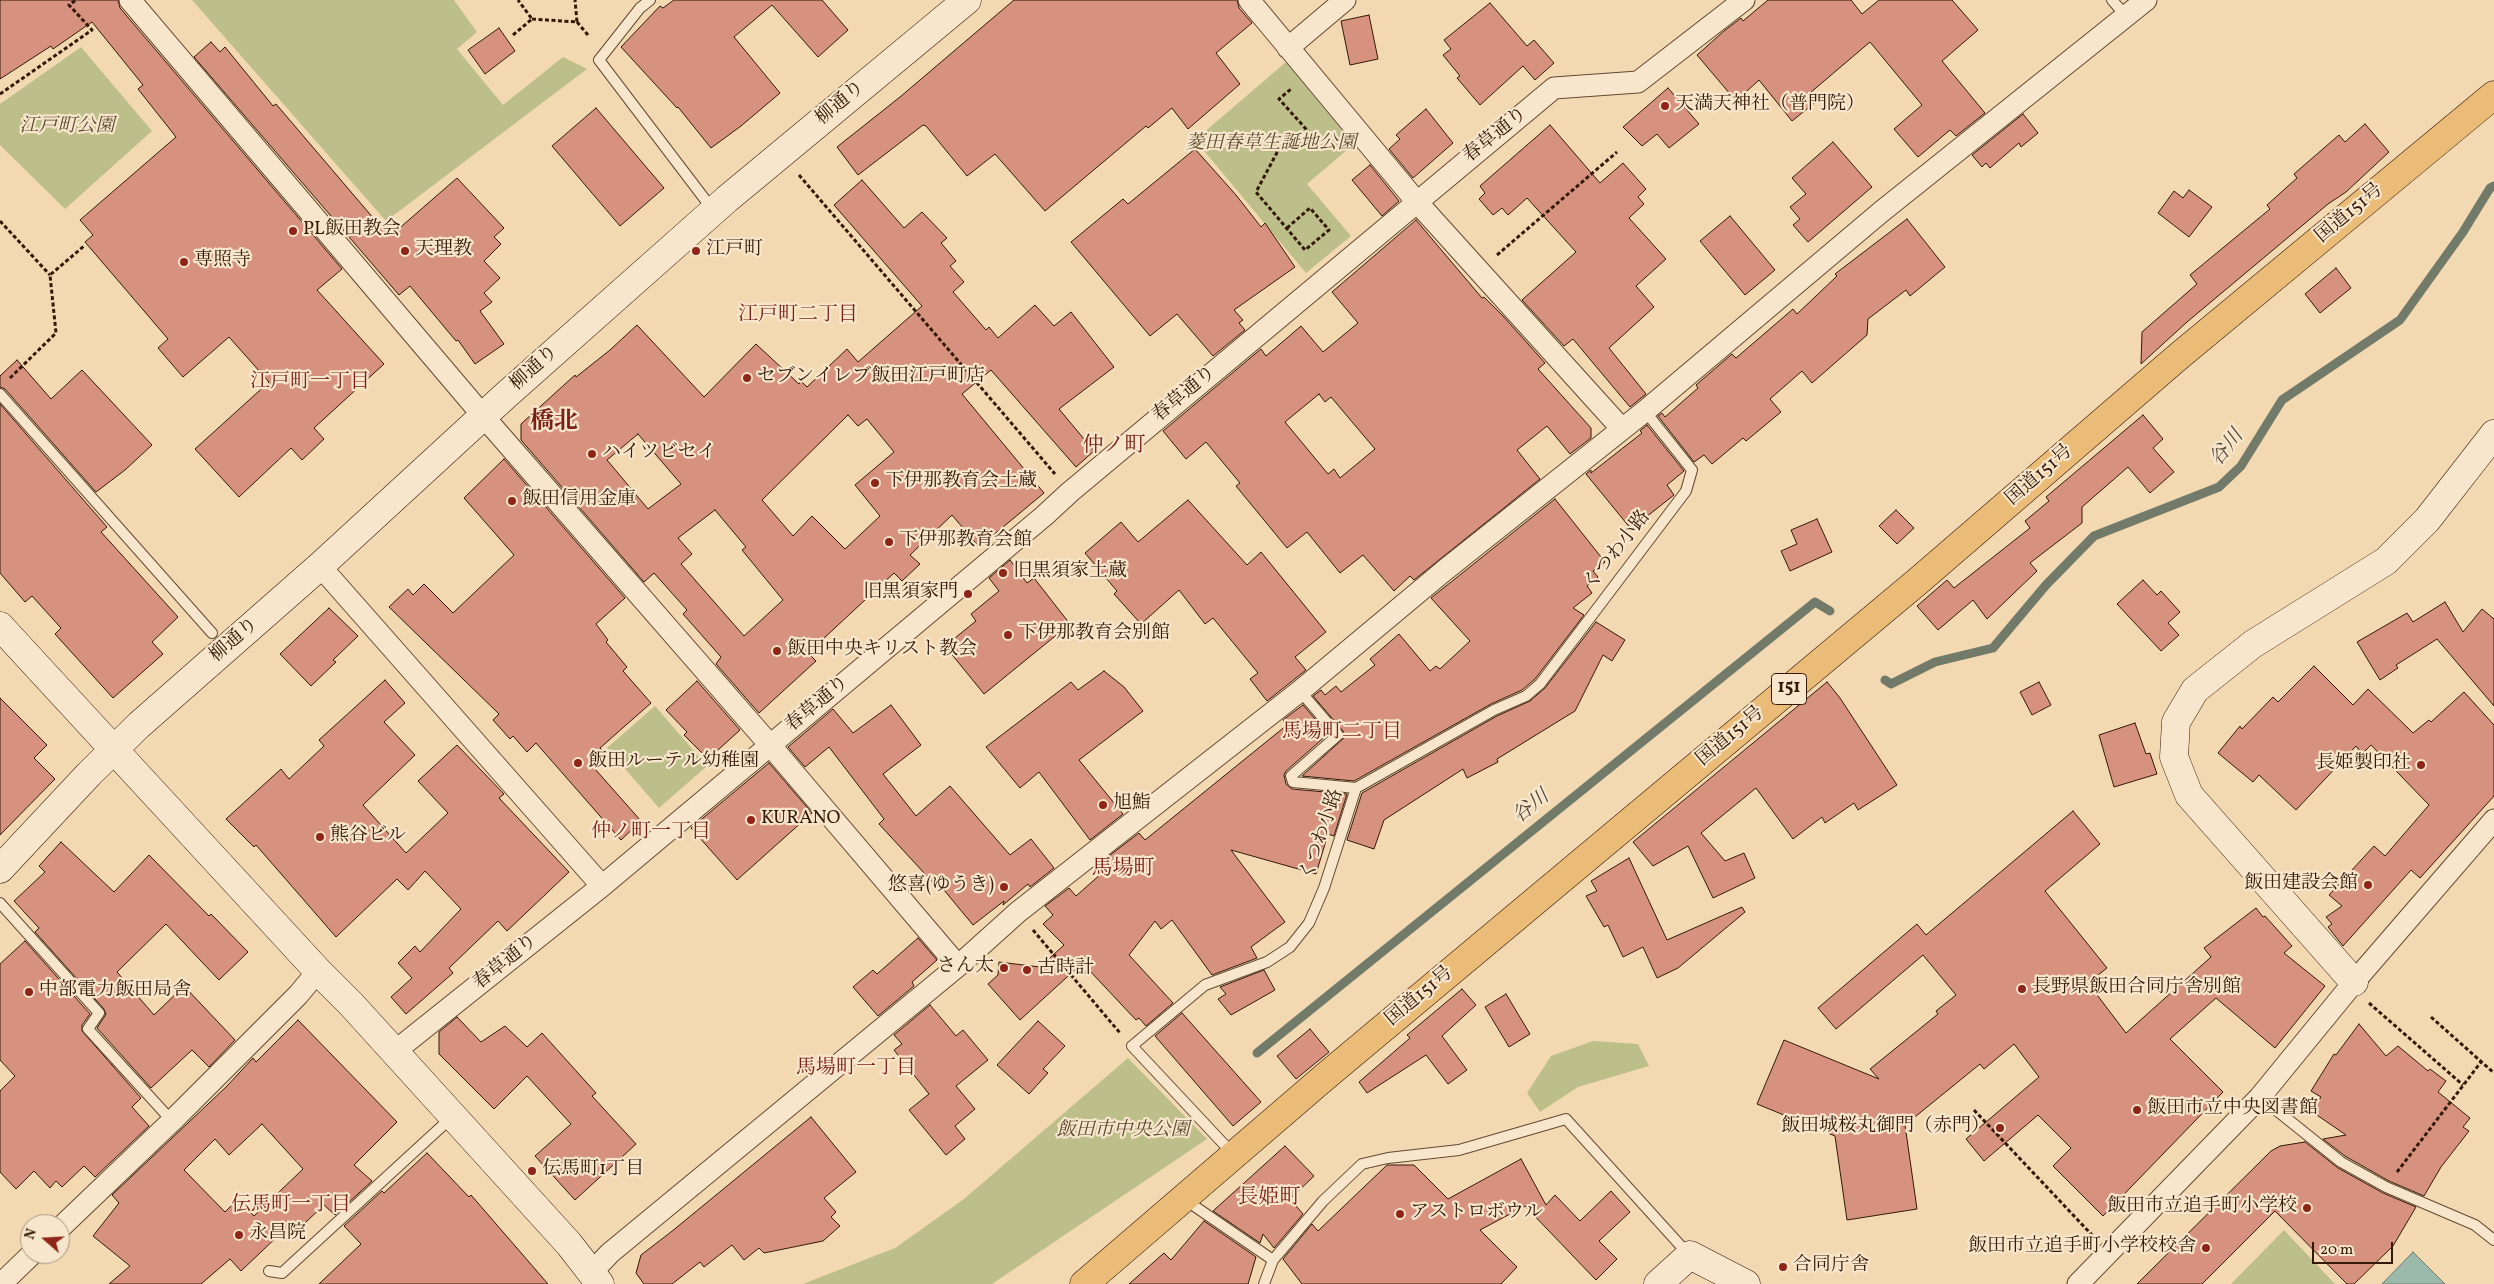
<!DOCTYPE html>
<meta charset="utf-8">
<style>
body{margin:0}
#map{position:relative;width:2494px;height:1284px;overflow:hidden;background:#f3d9b1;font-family:Vollkorn,serif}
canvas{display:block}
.north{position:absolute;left:20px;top:1214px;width:50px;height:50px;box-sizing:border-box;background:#f7e6cc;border:1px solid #a9947e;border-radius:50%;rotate:289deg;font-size:14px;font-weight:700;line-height:20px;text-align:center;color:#341908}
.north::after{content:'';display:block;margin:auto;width:18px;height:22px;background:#8f2418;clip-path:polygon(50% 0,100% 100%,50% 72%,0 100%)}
.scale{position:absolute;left:2312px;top:1242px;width:81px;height:22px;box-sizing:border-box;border:2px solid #341908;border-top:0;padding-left:6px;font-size:15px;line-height:18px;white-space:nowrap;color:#341908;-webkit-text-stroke:4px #f7e6cc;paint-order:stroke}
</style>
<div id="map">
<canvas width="2494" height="1284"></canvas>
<div class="north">N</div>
<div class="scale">20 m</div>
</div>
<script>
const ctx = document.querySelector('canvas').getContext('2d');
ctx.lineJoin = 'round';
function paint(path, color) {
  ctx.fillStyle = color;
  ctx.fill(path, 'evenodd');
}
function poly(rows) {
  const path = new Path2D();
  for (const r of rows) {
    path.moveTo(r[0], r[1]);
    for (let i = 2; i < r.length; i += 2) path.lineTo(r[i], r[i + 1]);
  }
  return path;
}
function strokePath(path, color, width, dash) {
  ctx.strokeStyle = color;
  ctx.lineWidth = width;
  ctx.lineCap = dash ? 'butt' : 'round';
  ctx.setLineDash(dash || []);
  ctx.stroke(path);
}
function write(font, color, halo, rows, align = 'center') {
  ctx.font = font + ' Vollkorn,"Noto Serif JP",serif';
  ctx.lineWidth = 4.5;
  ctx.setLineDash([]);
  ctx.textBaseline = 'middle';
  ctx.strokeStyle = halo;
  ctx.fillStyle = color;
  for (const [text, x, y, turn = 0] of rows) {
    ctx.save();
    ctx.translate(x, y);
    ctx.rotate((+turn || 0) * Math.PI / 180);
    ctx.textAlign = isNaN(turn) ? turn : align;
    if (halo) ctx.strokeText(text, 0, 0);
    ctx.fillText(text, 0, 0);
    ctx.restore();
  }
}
const green = poly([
 [192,0,454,0,477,32,457,49,503,105,563,57,587,69,386,221],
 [81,47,152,131,65,209,0,145,0,104],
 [1286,62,1354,144,1307,184,1351,236,1306,273,1195,140],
 [655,706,707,766,659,808,607,748],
 [1593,1041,1638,1044,1649,1066,1578,1087,1540,1112,1527,1093,1551,1056],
 [1128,1058,1207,1139,992,1284,803,1284,895,1248,964,1199],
 [2284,1230,2335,1284,2231,1284]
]);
const water = poly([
 [2413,1252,2445,1284,2382,1284,2413,1252]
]);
const stream = poly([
 [1885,680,1891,684,1935,662,1993,648,2046,585,2094,536,2219,487,2241,466,2282,400,2400,320,2463,232,2490,188,2494,186],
 [1257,1053,1815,602,1830,611]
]);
const building = poly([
 [0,0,118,0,120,8,342,269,317,290,384,364,314,428,324,439,302,460,291,448,239,497,195,449,269,382,229,337,183,377,158,348,168,339,85,242,93,235,80,220,176,137,138,89,143,85,92,22,53,49,51,46,0,79,0,0],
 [674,0,822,0,848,30,818,57,772,5,734,37,780,93,741,126,711,148,678,107,677,108,621,47,660,6,663,8,674,0],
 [1014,0,1237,0,1239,8,1252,23,1216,53,1240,84,1188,129,1172,108,1148,128,1146,126,1045,211,995,154,967,176,926,126,923,125,858,175,837,147,900,97,1014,0],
 [1768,0,1851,0,1862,14,1879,0,1952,0,1978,30,1942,61,1985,113,1956,136,1950,130,1918,157,1894,129,1922,105,1870,42,1810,93,1817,101,1792,121,1759,80,1736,101,1697,55,1724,31,1741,18,1743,21,1768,0],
 [1490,3,1527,46,1534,40,1554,63,1535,80,1523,66,1480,105,1457,78,1460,76,1443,55,1451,49,1444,40,1490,3],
 [1369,15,1378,59,1350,65,1341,21,1369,15],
 [499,28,515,51,485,74,468,50,499,28],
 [211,42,220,52,225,47,273,106,276,104,386,233,391,228,395,232,457,178,504,228,494,237,501,244,484,261,500,278,484,293,492,302,480,311,504,344,475,364,458,340,456,341,410,286,399,295,194,57,211,42],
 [1668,88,1699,124,1669,148,1657,134,1642,146,1623,127,1668,88],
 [596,108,664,188,620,226,552,146,596,108],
 [1426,109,1453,143,1413,178,1389,149,1400,139,1396,135,1426,109],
 [2023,114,2038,133,2021,147,2019,143,1990,168,1986,163,1982,167,1972,155,2023,114],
 [2365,124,2389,152,2346,192,2328,204,2187,322,2141,364,2142,332,2197,284,2190,275,2270,209,2267,205,2297,178,2294,174,2339,135,2345,142,2365,124],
 [1550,125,1600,183,1623,163,1646,189,1638,197,1644,204,1629,218,1666,259,1636,286,1654,307,1609,348,1646,394,1630,407,1573,339,1564,346,1522,300,1576,252,1527,198,1508,215,1502,208,1493,215,1479,199,1485,193,1480,186,1550,125],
 [1833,142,1872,187,1808,242,1793,225,1800,219,1790,207,1806,194,1792,178,1833,142],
 [1195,149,1236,195,1261,227,1265,223,1295,267,1234,310,1243,320,1239,323,1245,330,1213,356,1177,314,1150,336,1071,242,1123,199,1128,204,1195,149],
 [1370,165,1399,201,1382,216,1352,180,1370,165],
 [862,180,904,228,922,212,947,238,941,243,956,261,950,266,964,282,953,292,986,330,989,327,998,338,1035,305,1054,326,1071,312,1114,367,1059,409,1094,451,1076,467,991,370,962,394,1044,493,979,547,952,515,910,555,920,564,902,581,894,573,808,653,816,661,759,713,716,664,721,657,683,614,687,610,654,573,644,582,521,440,521,424,575,375,576,377,610,350,637,325,704,397,756,344,799,384,801,381,807,387,847,349,858,362,922,306,834,205,862,180],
 [848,415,858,426,867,419,894,452,855,485,880,516,845,549,812,516,793,536,762,500,848,415],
 [638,434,681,484,648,509,607,460,638,434],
 [715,510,746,547,742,550,783,600,744,636,681,564,692,554,678,538,715,510],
 [2189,190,2212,207,2189,237,2158,213,2174,191,2183,198,2189,190],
 [1730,216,1775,270,1745,295,1700,241,1730,216],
 [1907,219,1945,267,1910,296,1906,290,1868,319,1867,335,1812,383,1802,371,1770,399,1781,412,1746,441,1743,438,1712,464,1704,455,1694,462,1658,416,1662,413,1665,417,1698,388,1696,385,1732,354,1736,358,1793,309,1797,314,1837,276,1835,274,1907,219],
 [1416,220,1482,298,1484,297,1503,316,1545,363,1538,369,1591,428,1591,438,1570,454,1547,426,1517,450,1540,479,1414,580,1410,576,1394,591,1363,555,1340,573,1307,532,1287,548,1236,486,1240,483,1206,442,1186,459,1163,431,1261,349,1266,356,1301,326,1323,352,1358,323,1332,292,1416,220],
 [1319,394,1325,402,1331,397,1375,449,1340,478,1334,469,1328,474,1285,422,1319,394],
 [2336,268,2351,288,2320,313,2305,294,2336,268],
 [17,360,51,399,82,370,152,445,125,470,96,492,5,389,0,387,0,376,17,360],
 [0,404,107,527,101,532,178,617,152,642,163,654,113,698,55,634,61,628,32,596,25,602,0,573,0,404],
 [2143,415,2163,439,2153,448,2174,472,2150,493,2128,467,2082,507,2082,523,2030,563,2037,571,1987,619,1973,600,1938,630,1917,606,1947,580,1954,588,2030,528,2025,521,2049,501,2046,497,2143,415],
 [1647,425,1684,471,1667,485,1674,495,1631,529,1586,474,1591,470,1591,473,1642,433,1640,431,1647,425],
 [504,459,625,598,596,624,608,640,606,642,627,667,623,671,651,703,600,748,608,757,595,769,641,821,621,840,536,743,527,752,513,736,510,739,493,720,499,714,389,607,408,589,413,595,424,584,453,613,514,555,464,498,504,459],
 [1555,499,1605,562,1593,571,1598,577,1587,586,1592,593,1573,608,1584,615,1535,679,1522,690,1491,704,1354,781,1302,776,1345,737,1343,731,1313,696,1321,690,1325,695,1336,686,1341,692,1375,665,1370,659,1399,634,1430,671,1436,666,1440,669,1470,641,1431,598,1555,499],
 [1188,500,1247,565,1261,552,1326,632,1295,657,1306,670,1267,701,1250,679,1258,673,1213,618,1205,624,1179,590,1141,624,1114,594,1117,591,1085,553,1121,522,1138,542,1188,500],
 [1896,510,1914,528,1897,544,1879,526,1896,510],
 [1817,519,1832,552,1790,571,1781,551,1797,544,1791,530,1817,519],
 [1010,560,1027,583,1034,578,1070,624,984,694,945,646,976,621,971,614,999,591,989,578,1010,560],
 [2143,580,2157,595,2161,591,2180,612,2168,623,2179,635,2161,651,2117,604,2143,580],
 [2445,602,2463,632,2482,609,2494,619,2494,706,2437,639,2396,665,2398,668,2380,680,2357,642,2407,613,2413,622,2445,602],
 [329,608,358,636,333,660,336,662,311,686,280,654,329,608],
 [1596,622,1625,640,1612,661,1603,655,1575,711,1497,759,1498,762,1467,778,1463,769,1384,820,1374,849,1347,840,1362,793,1497,716,1530,701,1545,688,1596,622],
 [2314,666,2353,705,2368,689,2413,733,2429,720,2431,722,2464,692,2494,725,2494,796,2420,878,2411,870,2343,946,2328,927,2332,924,2326,917,2342,906,2329,895,2374,846,2385,856,2429,805,2371,745,2362,754,2356,746,2296,810,2259,775,2253,782,2218,753,2240,726,2242,729,2273,697,2278,702,2314,666],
 [1104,671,1124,687,1143,711,1079,760,1123,814,1090,840,1039,772,1020,788,986,747,1071,682,1078,690,1104,671],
 [385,680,405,703,384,722,415,755,363,805,406,853,448,813,418,781,457,745,504,794,499,798,569,872,507,931,498,921,449,968,453,973,406,1014,391,997,412,978,398,963,415,946,420,952,461,909,425,871,408,890,397,879,336,937,256,845,254,847,226,819,281,769,289,779,324,746,319,740,385,680],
 [697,681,740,730,708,759,684,735,687,732,666,710,697,681],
 [1827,682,1840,698,1897,785,1858,810,1854,803,1825,823,1822,817,1793,839,1756,788,1701,833,1725,861,1744,853,1755,878,1713,898,1688,846,1653,866,1633,842,1827,682],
 [2039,682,2051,705,2032,715,2020,692,2039,682],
 [0,698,47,745,34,758,55,779,0,835,0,698],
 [891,705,921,745,883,774,916,816,950,786,1010,855,1031,839,1054,868,1030,887,1028,884,1003,905,1004,901,973,925,939,884,936,886,879,824,884,819,829,747,805,767,788,747,833,709,853,733,891,705],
 [1303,705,1328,734,1286,771,1284,775,1286,784,1292,789,1347,794,1334,836,1328,834,1316,874,1231,850,1285,922,1251,947,1257,958,1212,975,1172,920,1161,929,1155,921,1129,955,1173,1003,1146,1026,1139,1018,1136,1020,1089,970,1084,974,1078,967,1020,1020,988,984,998,975,999,962,1040,967,1064,945,1043,924,1053,915,1045,906,1069,888,1076,896,1110,866,1105,859,1139,833,1145,840,1287,725,1283,720,1303,705],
 [2135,723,2146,754,2150,753,2157,774,2114,787,2099,735,2135,723],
 [769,763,812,813,737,880,691,828,769,763],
 [2073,811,2100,844,2045,891,2107,968,2088,983,2126,1033,2211,957,2204,948,2256,908,2263,917,2265,916,2292,946,2284,953,2325,986,2275,1048,2216,998,2170,1039,2223,1092,2103,1216,2053,1166,2071,1148,2038,1115,1984,1161,1966,1139,2039,1077,2014,1044,1984,1069,1980,1064,1905,1125,1917,1209,1847,1220,1835,1136,1757,1104,1784,1040,1879,1079,1870,1069,1938,1014,1936,1011,1956,995,1923,955,1836,1029,1818,1008,1917,924,1926,935,2073,811],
 [61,842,114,892,149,855,209,916,211,914,248,952,219,980,166,924,117,972,154,1015,184,986,235,1040,209,1067,192,1050,151,1088,97,1028,106,1014,104,1009,35,932,39,928,14,901,45,872,39,866,61,842],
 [1629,858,1667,940,1742,907,1745,912,1678,968,1657,978,1643,947,1623,957,1608,925,1604,927,1586,896,1597,891,1591,881,1629,858],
 [918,938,937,960,912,982,914,986,878,1016,853,987,873,970,877,974,918,938],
 [25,941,90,1014,82,1025,82,1031,141,1098,132,1107,149,1126,95,1177,84,1166,62,1187,56,1181,50,1188,34,1171,16,1189,0,1172,0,1091,15,1076,0,1060,0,964,25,941],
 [1264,970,1275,990,1231,1015,1218,999,1226,994,1220,987,1264,970],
 [1462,989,1476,1005,1442,1036,1467,1070,1448,1084,1426,1055,1367,1093,1359,1082,1410,1038,1407,1035,1462,989],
 [1506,994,1530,1034,1509,1047,1485,1007,1506,994],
 [930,1005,956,1036,963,1030,988,1060,956,1086,975,1109,955,1126,965,1139,946,1155,909,1110,929,1094,894,1050,902,1044,894,1035,930,1005],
 [1182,1013,1261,1102,1233,1126,1155,1036,1182,1013],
 [457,1017,481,1042,505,1026,527,1047,542,1033,596,1093,592,1096,636,1144,575,1200,535,1156,571,1124,527,1076,494,1109,439,1054,439,1032,457,1017],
 [298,1020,397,1122,354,1165,372,1181,335,1215,324,1205,287,1240,281,1233,241,1271,230,1259,201,1284,109,1284,130,1266,93,1236,119,1203,112,1195,227,1086,253,1058,256,1062,298,1020],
 [262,1124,303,1169,254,1216,238,1199,225,1212,184,1170,215,1139,229,1155,262,1124],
 [1038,1021,1065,1046,1043,1069,1048,1073,1029,1094,997,1065,1038,1021],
 [2359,1024,2386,1056,2398,1046,2428,1071,2430,1069,2446,1081,2438,1092,2470,1118,2463,1127,2469,1131,2441,1167,2424,1196,2389,1181,2345,1156,2323,1139,2346,1135,2311,1111,2321,1097,2311,1091,2334,1054,2336,1055,2359,1024],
 [1310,1029,1329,1052,1296,1079,1277,1056,1310,1029],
 [811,1117,856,1172,824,1198,836,1212,831,1217,840,1226,823,1241,764,1253,759,1248,744,1260,732,1245,704,1267,700,1262,672,1284,644,1284,636,1273,641,1255,671,1232,811,1117],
 [2305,1142,2338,1168,2383,1193,2416,1207,2393,1246,2354,1284,2347,1284,2275,1211,2202,1284,2137,1284,2271,1151,2280,1146,2305,1142],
 [1285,1146,1314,1176,1290,1199,1303,1214,1274,1248,1263,1234,1260,1243,1213,1211,1285,1146],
 [427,1153,469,1197,471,1195,548,1284,319,1284,361,1244,344,1226,382,1191,384,1193,427,1153],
 [1521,1159,1546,1205,1555,1195,1580,1221,1611,1191,1630,1212,1599,1241,1617,1259,1596,1280,1525,1206,1480,1230,1517,1267,1501,1284,1302,1284,1283,1259,1312,1224,1318,1231,1387,1165,1414,1165,1448,1199,1521,1159],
 [1204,1221,1256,1257,1248,1284,1129,1284,1164,1253,1171,1260,1204,1221]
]);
const path = poly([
 [532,19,577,22,575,0],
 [577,22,588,35],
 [513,35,532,19,518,0],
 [0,94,92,30,69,5,76,0],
 [799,175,1055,474],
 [0,221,50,275],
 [1287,228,1310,208,1329,230,1305,250,1256,192,1280,147,1315,139,1279,99,1291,89],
 [1497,255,1617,152],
 [10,378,56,333,50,275,84,246],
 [1033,930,1120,1033],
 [2369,1003,2463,1085],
 [2431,1017,2494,1073],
 [1974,1110,2092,1235],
 [2397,1172,2481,1062]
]);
const lane = poly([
 [650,0,640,8,599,60,713,210],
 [2112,0,2126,16],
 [0,394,212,633],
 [1300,691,1338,735,1291,776,1293,782,1356,788],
 [0,903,99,1013,88,1029,172,1121],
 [2260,1097,2341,1162,2386,1187,2475,1225,2494,1240],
 [1233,1154,1132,1046,1205,985,1267,962,1290,947,1309,923,1324,888,1356,788,1494,710,1526,696,1540,684,1686,491,1692,470,1645,411],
 [1184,1199,1273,1260,1264,1284],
 [1273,1260,1323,1201,1362,1164,1388,1158,1459,1150,1566,1119,1689,1255],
 [269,1271,282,1273,452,1117]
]);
const street = poly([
 [130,0,484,417,770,745,958,966],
 [1249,0,1416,201,1622,429],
 [1288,48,1345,0],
 [320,566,602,886],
 [394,1052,602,886,1044,516,1070,492,1554,88,1638,82,1744,0],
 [60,1228,172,1121,298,995,318,971],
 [592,1272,610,1253,958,966,1018,912,1300,691,1445,570,1645,411,1881,212,2146,0],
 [1,1284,32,1254],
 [2078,1284,2260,1097,2354,982,2494,820]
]);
const secondary = poly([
 [0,626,318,971,351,1004,569,1244,600,1284],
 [0,869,89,774,139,725,320,566,505,396,727,199,967,0],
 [2354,982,2189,795,2174,757,2176,722,2195,690,2253,644,2386,561,2427,520,2494,434],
 [1658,1284,1690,1255,1746,1284]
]);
const highway = poly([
 [1084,1284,1327,1075,1917,582,2179,356,2494,95]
]);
const markers = [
 [1665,106,5,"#8f2418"],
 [293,231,5,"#8f2418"],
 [405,251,5,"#8f2418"],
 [696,251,5,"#8f2418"],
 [184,262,5,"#8f2418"],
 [747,378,5,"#8f2418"],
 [592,454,5,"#8f2418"],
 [875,483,5,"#8f2418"],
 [512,501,5,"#8f2418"],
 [889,542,5,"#8f2418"],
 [1003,573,5,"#8f2418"],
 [968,594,5,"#8f2418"],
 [1008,635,5,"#8f2418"],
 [777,651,5,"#8f2418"],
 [578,763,5,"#8f2418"],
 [2421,765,5,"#8f2418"],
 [1103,805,5,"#8f2418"],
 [751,820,5,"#8f2418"],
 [320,837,5,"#8f2418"],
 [2368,885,5,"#8f2418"],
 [1004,887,5,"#8f2418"],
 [1004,968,5,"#8f2418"],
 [1027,970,5,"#8f2418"],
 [2022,989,5,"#8f2418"],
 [29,992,5,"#8f2418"],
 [2137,1110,5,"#8f2418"],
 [2000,1128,5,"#8f2418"],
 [532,1171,5,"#8f2418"],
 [2307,1208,5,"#8f2418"],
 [1400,1214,5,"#8f2418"],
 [239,1235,5,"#8f2418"],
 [2206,1248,5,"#8f2418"],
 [1783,1267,5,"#8f2418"]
];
const shields = [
 [1789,689,35]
];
const shieldNames = [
 ["151",1789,689]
];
const streetNames = [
 ["柳通り",841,104,-40],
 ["春草通り",1496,136,-39],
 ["国道151号",2350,214,-40],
 ["柳通り",535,369,-42],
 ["春草通り",1185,395,-40],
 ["国道151号",2040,476,-41],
 ["くつわ小路",1618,551,-52],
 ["柳通り",235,641,-41],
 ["春草通り",818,705,-40],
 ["国道151号",1731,737,-40],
 ["くつわ小路",1323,835,-71],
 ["春草通り",506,963,-39],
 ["国道151号",1420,997,-40]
];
const poiNames = [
 ["天満天神社（普門院）",1675,106],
 ["PL飯田教会",303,231],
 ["天理教",415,251],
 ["江戸町",706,251],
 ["専照寺",194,262],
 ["セブンイレブ飯田江戸町店",757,378],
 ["ハイツビセイ",602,454],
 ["下伊那教育会土蔵",885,483],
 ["飯田信用金庫",522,501],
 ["下伊那教育会館",899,542],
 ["旧黒須家土蔵",1013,573],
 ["旧黒須家門",958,594,"right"],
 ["下伊那教育会別館",1018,635],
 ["飯田中央キリスト教会",787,651],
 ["飯田ルーテル幼稚園",588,763],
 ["長姫製印社",2411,765,"right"],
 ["旭鮨",1113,805],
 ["KURANO",761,820],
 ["熊谷ビル",330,837],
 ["飯田建設会館",2358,885,"right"],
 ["悠喜(ゆうき)",994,887,"right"],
 ["さん太",994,968,"right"],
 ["古時計",1037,970],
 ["長野県飯田合同庁舎別館",2032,989],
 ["中部電力飯田局舎",39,992],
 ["飯田市立中央図書館",2147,1110],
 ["飯田城桜丸御門（赤門）",1990,1128,"right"],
 ["伝馬町1丁目",542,1171],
 ["飯田市立追手町小学校",2297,1208,"right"],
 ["アストロボウル",1410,1214],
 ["永昌院",249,1235],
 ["飯田市立追手町小学校校舎",2196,1248,"right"],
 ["合同庁舎",1793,1267]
];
const parkNames = [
 ["江戸町公園",67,128],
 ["菱田春草生誕地公園",1271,145],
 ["飯田市中央公園",1123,1132]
];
const neighbourhoodNames = [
 ["江戸町二丁目",798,316],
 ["江戸町一丁目",310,383],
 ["馬場町二丁目",1342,733],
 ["仲ノ町一丁目",651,833],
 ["馬場町一丁目",856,1069],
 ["伝馬町一丁目",291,1206]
];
const waterNames = [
 ["谷川",2228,449,-52],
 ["谷川",1532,808,-39]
];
const quarterNames = [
 ["仲ノ町",1114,447],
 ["馬場町",1123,870],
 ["長姫町",1269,1199]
];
const districtNames = [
 ["橋北",554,424]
];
paint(green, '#bdbf8a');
paint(water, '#9bbaac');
strokePath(water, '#727a6a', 1);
strokePath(stream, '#727a6a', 9);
paint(building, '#d6927f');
strokePath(building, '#341908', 1);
strokePath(lane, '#644932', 12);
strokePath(street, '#644932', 23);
strokePath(secondary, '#341908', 29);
strokePath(highway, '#341908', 29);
strokePath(path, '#341908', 3, [4, 2.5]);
strokePath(lane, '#f7e6cc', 10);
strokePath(street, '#f7e6cc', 21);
strokePath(secondary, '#f7e6cc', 28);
strokePath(highway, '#eabc78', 28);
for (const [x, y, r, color] of markers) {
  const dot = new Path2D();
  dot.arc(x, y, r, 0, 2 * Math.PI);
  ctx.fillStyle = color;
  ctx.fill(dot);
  strokePath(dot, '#f7e6cc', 2);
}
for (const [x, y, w] of shields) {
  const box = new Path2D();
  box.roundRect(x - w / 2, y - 15.5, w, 31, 4);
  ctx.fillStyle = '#f7e6cc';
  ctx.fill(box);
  strokePath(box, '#341908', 1);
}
write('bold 18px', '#341908', null, shieldNames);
write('19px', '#341908', '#f7e6cc', streetNames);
write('19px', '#341908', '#f7e6cc', poiNames, 'left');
write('italic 19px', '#5d4b2f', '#f7e6cc', parkNames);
write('20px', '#7a1f14', '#f7e6cc', neighbourhoodNames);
write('italic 20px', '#534939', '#f7e6cc', waterNames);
write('21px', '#7a1f14', '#f7e6cc', quarterNames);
write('bold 24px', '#7a1f14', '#f7e6cc', districtNames);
</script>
